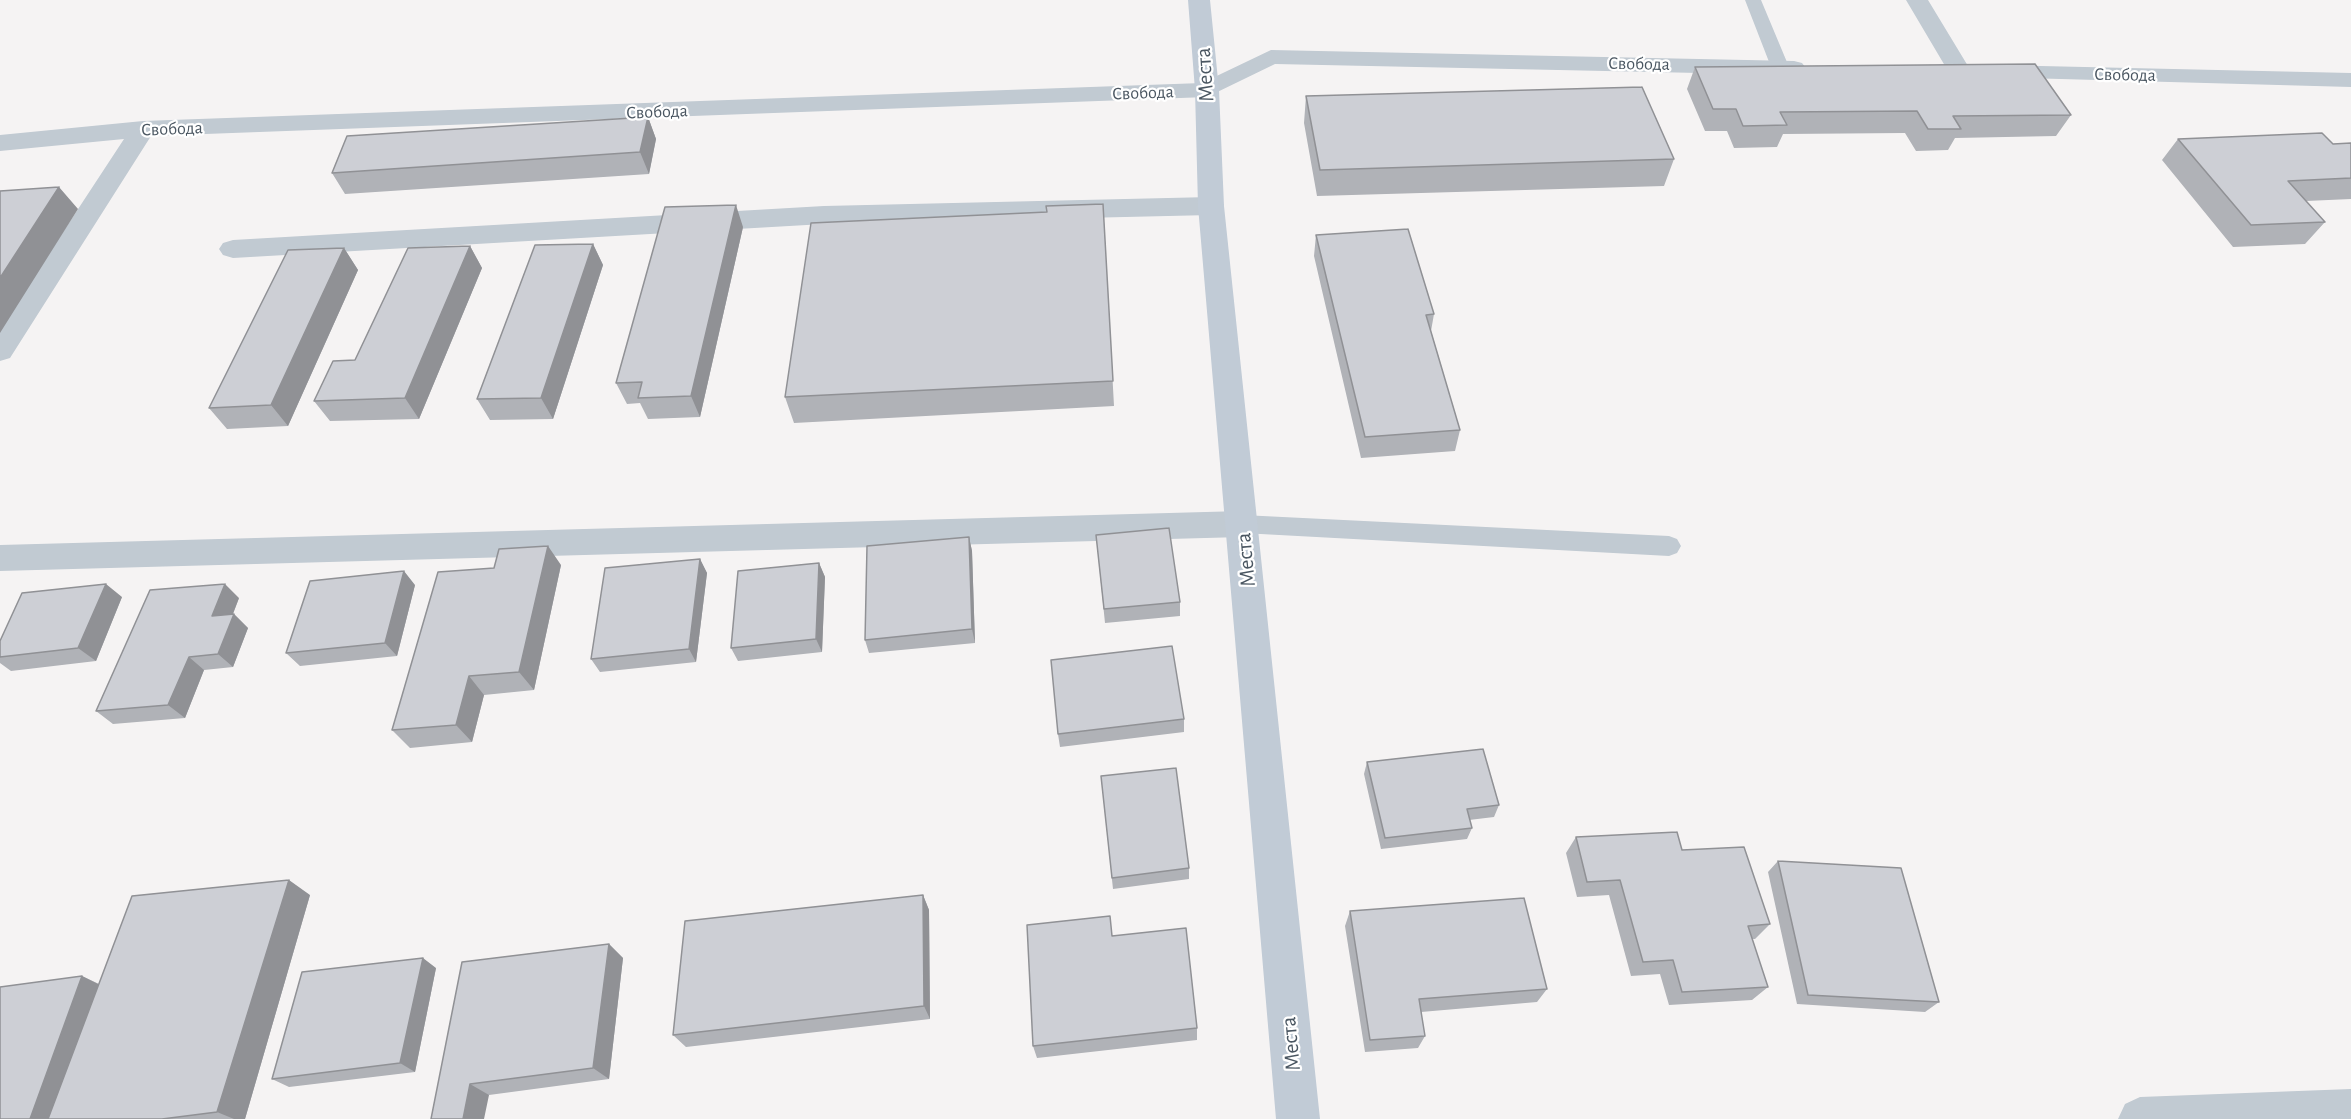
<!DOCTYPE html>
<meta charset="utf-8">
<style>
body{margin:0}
canvas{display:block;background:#f5f3f3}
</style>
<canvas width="2351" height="1119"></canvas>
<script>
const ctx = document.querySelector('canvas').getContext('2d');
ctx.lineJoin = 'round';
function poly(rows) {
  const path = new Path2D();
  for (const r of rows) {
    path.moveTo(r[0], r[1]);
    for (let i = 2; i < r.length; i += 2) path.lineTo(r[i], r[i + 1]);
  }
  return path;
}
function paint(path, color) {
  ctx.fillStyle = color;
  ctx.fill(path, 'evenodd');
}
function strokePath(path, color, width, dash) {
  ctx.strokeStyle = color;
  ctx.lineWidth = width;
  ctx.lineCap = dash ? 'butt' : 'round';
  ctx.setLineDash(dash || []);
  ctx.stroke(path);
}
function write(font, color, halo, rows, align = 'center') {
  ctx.font = font + ' "Alegreya Sans",sans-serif';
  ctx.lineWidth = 4.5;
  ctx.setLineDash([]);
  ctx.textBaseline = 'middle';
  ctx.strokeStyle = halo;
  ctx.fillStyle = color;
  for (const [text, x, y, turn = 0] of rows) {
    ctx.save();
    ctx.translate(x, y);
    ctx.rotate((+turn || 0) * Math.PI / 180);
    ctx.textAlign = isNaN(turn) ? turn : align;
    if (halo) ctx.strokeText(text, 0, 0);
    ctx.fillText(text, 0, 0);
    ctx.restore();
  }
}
const lane = poly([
 [1745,0,1761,0,1789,67,1786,71,1774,71,1771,67,1745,0],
 [1242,515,1669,536,1677,539,1681,546,1677,553,1669,556,1242,533,1234,531,1230,524,1234,517,1242,515]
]);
const street = poly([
 [1906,0,1928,0,1971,71,1967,76,1959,78,1951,76,1906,0],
 [1271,50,1794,61,1802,63,1806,68,1802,73,1794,75,1275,64,1207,97,151,136,10,358,0,361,0,328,124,139,0,151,0,135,143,121,1202,83,1271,50],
 [1996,65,2351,73,2351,87,1988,77,1984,72,1988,67,1996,65],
 [1211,197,1220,200,1224,206,1220,212,1211,215,824,224,233,258,223,255,219,249,223,243,233,240,824,206,1211,197],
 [1242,511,1253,515,1258,524,1253,533,1242,537,0,571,0,545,1242,511],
 [2351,1089,2351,1119,2118,1119,2125,1104,2140,1097,2351,1089]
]);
const secondary = poly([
 [1188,0,1210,0,1219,90,1224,206,1320,1119,1276,1119,1198,206,1195,90,1188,0]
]);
const wall = poly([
 [1695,67,2071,115,2056,136,1955,138,1948,150,1916,151,1905,133,1783,134,1777,147,1734,148,1727,131,1705,131,1687,89],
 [1306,96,1674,159,1664,186,1317,196,1304,123],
 [648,117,656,139,649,174,345,194,332,173],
 [2178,139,2333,144,2351,143,2351,199,2306,201,2325,222,2305,244,2233,247,2162,160],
 [1103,204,1114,406,794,423,785,397,1047,212],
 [743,227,700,417,648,419,640,403,627,404,616,383],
 [1316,235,1434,314,1431,331,1460,430,1455,451,1361,458,1314,256],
 [593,244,603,265,553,419,490,420,477,399],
 [470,246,482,268,419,419,330,421,314,401],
 [344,248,358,270,288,426,227,429,209,408],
 [1096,535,1180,602,1180,616,1105,623],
 [969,537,972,551,975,643,869,653,865,640],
 [700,559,707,573,696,662,600,672,591,659],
 [819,563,825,577,822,652,738,661,731,648],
 [561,565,534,690,484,695,472,742,410,748,392,730],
 [415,585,397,656,300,666,286,653],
 [122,597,96,661,11,671,0,663,0,641],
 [239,598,233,614,234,614,248,628,233,667,204,670,185,718,113,724,96,711],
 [1184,719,1184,732,1060,747,1058,734],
 [1367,762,1499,805,1494,817,1469,820,1472,828,1467,839,1381,849,1364,774],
 [1101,776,1189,868,1189,879,1113,889],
 [1576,837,1682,850,1770,924,1755,939,1752,939,1768,987,1752,1000,1669,1005,1660,974,1631,976,1609,895,1577,897,1566,853],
 [1778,861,1939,1002,1925,1012,1797,1004,1768,872],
 [310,895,245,1119,0,1119,82,976,99,984],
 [923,895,929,910,930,1019,686,1047,673,1035],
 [1350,911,1547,989,1537,1002,1421,1012,1425,1036,1418,1048,1365,1052,1345,926],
 [1112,936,1197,1028,1197,1040,1037,1058,1033,1046],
 [609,944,623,958,609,1079,489,1095,431,1119],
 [436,968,415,1072,289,1087,272,1079]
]);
const shadedWall = poly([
 [648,117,656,139,649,174,640,152],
 [59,187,78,209,0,333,0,278],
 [736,205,743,227,700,417,691,396],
 [593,244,603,265,553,419,541,398],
 [470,246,482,268,419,419,405,398],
 [344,248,358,270,288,426,271,405],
 [969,537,972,551,975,643,972,629],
 [548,546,561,565,534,690,519,672],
 [700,559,707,573,696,662,689,649],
 [819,563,825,577,822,652,816,639],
 [404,571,415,585,397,656,385,643],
 [106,584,122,597,96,661,78,648],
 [225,584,239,598,227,629,212,616],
 [234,614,248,628,233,667,218,654],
 [189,657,204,670,185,718,168,705],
 [469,676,484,695,472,742,456,725],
 [289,880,310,895,245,1119,234,1119,217,1112],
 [923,895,929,910,930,1019,924,1006],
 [609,944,623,958,609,1079,593,1068],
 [423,958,436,968,415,1072,400,1063],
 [82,976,102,986,55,1119,30,1119],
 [470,1084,489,1095,484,1119,463,1119]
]);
const building = poly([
 [2035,64,2071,115,1953,116,1961,129,1928,129,1917,111,1780,112,1787,125,1743,126,1736,109,1713,109,1695,67,2035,64],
 [1642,87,1674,159,1320,170,1306,96,1642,87],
 [648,117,640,152,332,173,347,136,648,117],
 [2322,133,2333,144,2351,143,2351,178,2288,181,2325,222,2251,225,2178,139,2322,133],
 [59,187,0,278,0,191,59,187],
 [1103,204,1113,381,785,397,811,223,1047,212,1046,206,1103,204],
 [736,205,691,396,638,398,642,382,616,383,665,207,736,205],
 [1408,229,1434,314,1426,315,1460,430,1365,437,1316,235,1408,229],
 [593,244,541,398,477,399,535,245,593,244],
 [470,246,405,398,314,401,333,361,355,360,408,248,470,246],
 [344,248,271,405,209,408,288,250,344,248],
 [1169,528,1180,602,1104,609,1096,535,1169,528],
 [969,537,972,629,865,640,867,546,969,537],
 [548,546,519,672,469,676,456,725,392,730,438,572,494,568,499,549,548,546],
 [700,559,689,649,591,659,605,568,700,559],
 [819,563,816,639,731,648,738,571,819,563],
 [404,571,385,643,286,653,310,581,404,571],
 [106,584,78,648,0,657,0,641,22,593,106,584],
 [225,584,212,616,234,614,218,654,189,657,168,705,96,711,150,590,225,584],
 [1172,646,1184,719,1058,734,1051,660,1172,646],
 [1483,749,1499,805,1467,809,1472,828,1385,838,1367,762,1483,749],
 [1176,768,1189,868,1112,878,1101,776,1176,768],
 [1677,832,1682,850,1744,847,1770,924,1748,926,1768,987,1682,992,1673,960,1643,962,1620,880,1587,882,1576,837,1677,832],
 [1778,861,1901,868,1939,1002,1808,995,1778,861],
 [289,880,217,1112,162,1119,48,1119,132,896,289,880],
 [923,895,924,1006,673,1035,685,921,923,895],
 [1524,898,1547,989,1419,999,1425,1036,1370,1040,1350,911,1524,898],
 [1110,916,1112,936,1186,928,1197,1028,1033,1046,1027,925,1110,916],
 [609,944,593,1068,470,1084,463,1119,431,1119,462,962,609,944],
 [423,958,400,1063,272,1079,302,972,423,958],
 [82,976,30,1119,0,1119,0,987,82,976]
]);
const farStreetnames = [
 ["Свобода",1639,64,1],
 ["Свобода",2125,75,1],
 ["Свобода",1143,93,-2],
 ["Свобода",657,112,-2],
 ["Свобода",172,129,-2]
];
const streetNames = [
 ["Места",1205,75,-94],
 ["Места",1246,560,-95],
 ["Места",1291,1044,-95]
];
paint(lane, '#c1cad2');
paint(street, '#c1cad2');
paint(secondary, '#c1cbd6');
paint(wall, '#b0b2b7');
paint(shadedWall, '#909195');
paint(building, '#cdcfd5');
strokePath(building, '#909195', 1.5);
write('18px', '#4a5661', '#fff', farStreetnames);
write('22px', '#4a5661', '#fff', streetNames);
</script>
